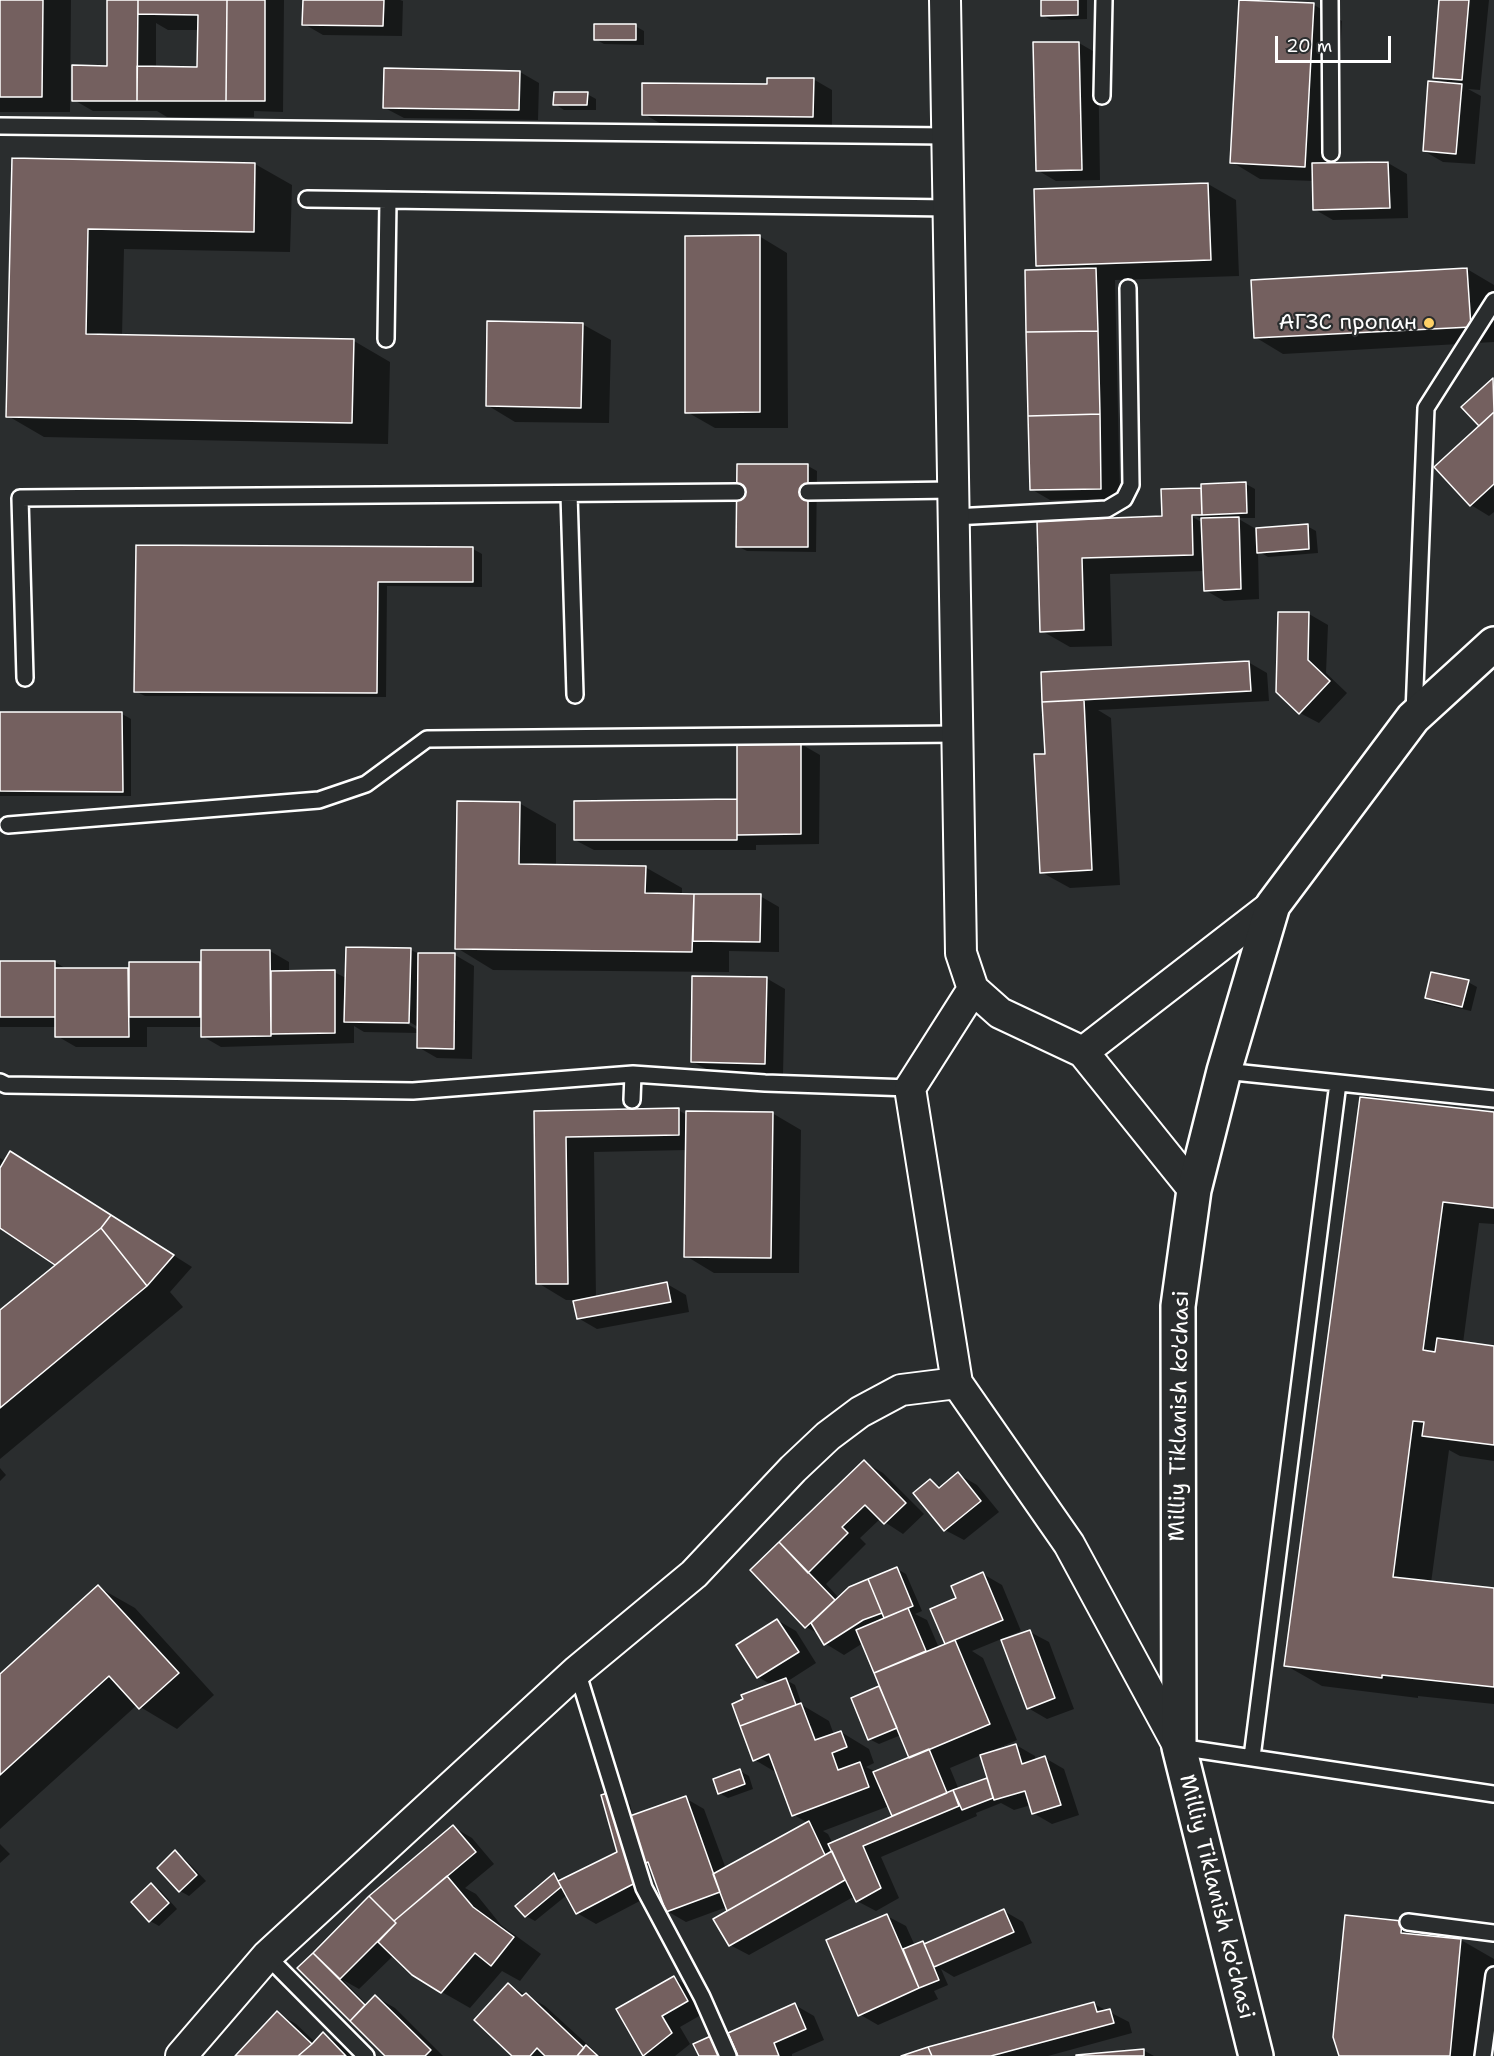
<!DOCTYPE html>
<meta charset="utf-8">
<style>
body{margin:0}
#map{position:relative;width:1494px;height:2056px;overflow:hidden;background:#2a2d2e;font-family:"Shantell Sans",sans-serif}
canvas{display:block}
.scale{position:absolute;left:1275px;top:36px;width:116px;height:27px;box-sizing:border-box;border:3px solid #fff;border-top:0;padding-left:8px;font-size:18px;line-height:21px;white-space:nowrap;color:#fff;-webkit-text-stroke:4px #2a2d2e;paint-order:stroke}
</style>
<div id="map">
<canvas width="1494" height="2056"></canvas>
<div class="scale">20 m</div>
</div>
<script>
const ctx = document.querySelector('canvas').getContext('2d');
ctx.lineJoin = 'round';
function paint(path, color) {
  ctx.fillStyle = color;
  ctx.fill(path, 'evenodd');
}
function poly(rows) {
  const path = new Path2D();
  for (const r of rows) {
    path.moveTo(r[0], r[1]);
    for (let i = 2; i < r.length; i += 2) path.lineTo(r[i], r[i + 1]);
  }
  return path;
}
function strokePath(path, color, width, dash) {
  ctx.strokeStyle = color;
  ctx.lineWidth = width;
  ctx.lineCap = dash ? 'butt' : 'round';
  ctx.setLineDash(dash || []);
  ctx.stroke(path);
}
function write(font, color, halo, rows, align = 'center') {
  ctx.font = font + ' "Shantell Sans",sans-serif';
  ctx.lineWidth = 4.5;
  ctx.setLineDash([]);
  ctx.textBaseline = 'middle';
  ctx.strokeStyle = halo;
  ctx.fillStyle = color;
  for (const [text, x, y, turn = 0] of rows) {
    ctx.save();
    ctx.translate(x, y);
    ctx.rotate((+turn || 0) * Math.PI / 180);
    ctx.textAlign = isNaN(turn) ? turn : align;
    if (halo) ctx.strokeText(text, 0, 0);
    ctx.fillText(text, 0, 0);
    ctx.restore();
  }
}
const shadow = poly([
 [0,0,71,0,70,112,0,112],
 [109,0,284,0,283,112,254,111,254,117,167,117,157,111,93,111,74,100,108,67],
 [156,23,168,30,199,30,199,68,156,68],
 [304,0,400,0,403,1,402,36,323,35,304,24],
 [1042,0,1087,0,1087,19,1051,20,1042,15],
 [1441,0,1489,0,1480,90,1468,89,1481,96,1475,164,1443,162,1424,151,1447,84,1434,77],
 [1241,1,1314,5,1342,21,1334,164,1388,163,1407,174,1408,218,1333,220,1314,209,1314,181,1260,179,1232,162],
 [635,26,644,31,644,45,604,44,595,39],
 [1079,43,1098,54,1100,180,1056,181,1037,170,1034,44],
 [520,72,539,83,538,120,404,118,385,108],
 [813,79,832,90,832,127,663,125,644,114,769,85],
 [587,94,596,99,596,110,564,110,555,104],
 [14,159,255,164,292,185,290,252,124,249,122,336,354,341,390,362,388,444,44,437,8,416],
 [1208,184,1236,200,1239,276,1115,280,1120,499,1050,500,1031,489,1047,271,1038,266,1035,190],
 [759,236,787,253,788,428,715,428,687,412],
 [1467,269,1494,285,1494,342,1283,354,1255,337],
 [582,324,611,340,609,423,515,422,487,405],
 [1493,380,1494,512,1489,516,1471,505,1481,426],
 [738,466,808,466,817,471,816,552,747,551,737,546],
 [1246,484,1255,489,1255,518,1237,518,1256,529,1307,526,1316,531,1318,553,1268,557,1258,551,1259,599,1224,601,1205,590,1204,571,1110,574,1112,646,1070,647,1042,631,1038,522,1163,518,1163,490,1202,490],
 [1186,510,1203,520,1203,523,1184,512],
 [137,546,473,549,482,554,482,587,387,586,386,697,145,696,135,691],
 [1309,614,1328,625,1326,673,1347,693,1319,723,1300,713],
 [1248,662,1267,673,1269,701,1098,710,1111,718,1120,885,1070,888,1041,872,1046,756,1042,674],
 [0,713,122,714,131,719,131,796,0,796],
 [801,744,820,755,819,844,756,845,756,850,594,850,575,840,738,801],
 [519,803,556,824,556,866,645,867,682,888,682,895,760,896,779,907,779,952,729,951,729,972,493,970,457,948],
 [411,950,419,954,455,955,474,966,472,1059,437,1058,418,1047,418,1033,364,1032,354,1026,354,1043,221,1047,202,1036,202,1027,147,1027,147,1047,76,1047,57,1036,57,1027,0,1027,0,963,55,962,68,970,129,969,130,964,202,963,270,951,289,962,289,972,334,972,346,978],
 [403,1018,418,1027,418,1030,402,1021],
 [766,978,785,989,783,1074,712,1072,693,1062],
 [1468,982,1477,987,1471,1011,1436,1003,1427,998],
 [1361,1098,1494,1114,1494,1224,1479,1223,1463,1343,1494,1347,1494,1461,1460,1456,1449,1450,1431,1583,1494,1589,1494,1704,1418,1696,1418,1698,1322,1686,1285,1665],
 [678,1110,687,1115,772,1113,801,1130,799,1273,714,1273,686,1256,687,1150,594,1152,596,1298,667,1284,686,1295,689,1312,597,1329,578,1318,575,1300,566,1300,538,1283,536,1112],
 [0,1158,6,1162,39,1170,192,1267,170,1292,183,1307,0,1459,0,1312,58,1264,0,1227],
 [864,1462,883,1473,924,1514,903,1534,880,1519,860,1538,866,1544,826,1584,839,1598,897,1569,906,1574,922,1611,915,1614,927,1620,939,1648,948,1644,946,1643,958,1599,983,1574,1002,1585,1021,1631,972,1651,983,1658,1017,1740,996,1749,997,1751,1016,1745,1035,1756,1036,1761,1045,1758,1064,1769,1079,1815,1052,1824,1033,1813,1031,1805,1014,1810,1001,1803,976,1813,977,1816,881,1857,899,1898,876,1911,857,1901,855,1896,749,1955,730,1945,727,1907,686,1922,667,1911,652,1867,647,1865,655,1893,596,1924,577,1913,567,1895,535,1921,526,1916,554,1875,563,1880,619,1853,611,1793,630,1804,633,1817,685,1798,704,1809,726,1869,808,1823,794,1815,777,1773,755,1760,772,1685,758,1677,777,1620,796,1631,816,1663,788,1681,795,1685,802,1705,829,1721,834,1735,841,1732,869,1749,874,1763,866,1767,876,1772,911,1758,901,1735,879,1744,869,1739,879,1687,882,1689,863,1643,844,1655,826,1644,819,1634,806,1627,752,1570],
 [808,1726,811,1726,819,1747,816,1748],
 [981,1755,990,1783,986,1779,959,1790,950,1768],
 [889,1806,894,1817,833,1844,828,1834,823,1831],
 [0,1468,6,1475,0,1481],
 [958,1474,977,1485,999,1512,964,1540,945,1530,930,1481,942,1487],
 [98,1587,135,1608,214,1695,177,1729,137,1705,0,1829,0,1676],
 [1030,1632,1049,1642,1074,1709,1047,1719,1028,1708],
 [740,1771,749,1776,753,1789,728,1798,719,1793],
 [453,1827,472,1838,494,1864,465,1888,476,1894,501,1925,541,1954,520,1981,502,1971,470,2008,442,1992,394,1955,359,1989,343,1980,367,2005,376,1997,395,2008,443,2056,387,2056,299,1968,370,1897],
 [0,1844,10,1854,0,1863],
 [175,1852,184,1858,206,1881,189,1896,180,1891],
 [151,1885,160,1890,177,1909,159,1926,150,1921],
 [1004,1911,1023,1922,1032,1943,954,1977,941,1969,948,1985,934,1991,938,1999,878,2025,859,2014,887,1916,906,1926,915,1946,922,1943,926,1945],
 [1402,1923,1427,1937,1461,1940,1494,1959,1494,1998,1488,2056,1341,2056],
 [674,1978,693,1989,706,2012,680,2027,690,2044,675,2056,646,2056,644,2055],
 [509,1985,545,2006,600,2056,514,2056],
 [1094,2004,1129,2022,1132,2033,1048,2056,906,2056],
 [795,2005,814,2016,824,2040,792,2054,792,2056,739,2056],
 [277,2013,296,2024,315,2042,323,2034,351,2050,357,2056,237,2056],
 [1143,2050,1154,2056,1085,2056]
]);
const building = poly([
 [0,0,43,0,42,97,0,97,0,0],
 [107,0,138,0,137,101,72,101,72,65,107,66,107,0],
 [138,0,227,0,226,101,137,101,137,66,197,67,198,15,138,14,138,0],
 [227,0,265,0,265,101,226,101,227,0],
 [303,0,384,0,383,26,302,25,303,0],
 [1041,0,1078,0,1078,15,1041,16,1041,0],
 [1239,0,1314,3,1305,167,1230,163,1239,0],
 [1439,0,1469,0,1462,80,1433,78,1439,0],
 [594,24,636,24,636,40,594,40,594,24],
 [1033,42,1079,42,1082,170,1036,171,1033,42],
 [384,68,520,71,519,110,383,108,384,68],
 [767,78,814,78,813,117,642,115,642,83,767,84,767,78],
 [1428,81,1462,84,1456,154,1423,151,1428,81],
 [554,92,588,92,587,105,553,105,554,92],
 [12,158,255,163,254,232,88,229,86,334,354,339,352,423,6,417,12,158],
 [1388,162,1390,208,1313,210,1312,163,1388,162],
 [1208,183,1211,260,1036,266,1034,189,1208,183],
 [760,235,760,412,685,413,685,236,760,235],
 [1096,268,1098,331,1026,332,1025,270,1096,268],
 [1467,268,1471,327,1254,338,1251,280,1467,268],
 [487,321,583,323,581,408,486,406,487,321],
 [1098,331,1100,414,1028,416,1026,332,1098,331],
 [1493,378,1494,412,1479,426,1461,407,1493,378],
 [1494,412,1494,484,1470,506,1434,467,1494,412],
 [1100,414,1101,489,1030,490,1028,416,1100,414],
 [737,464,808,464,808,547,736,547,737,464],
 [1246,482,1247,513,1202,515,1201,484,1246,482],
 [1201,488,1202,515,1192,515,1193,555,1082,558,1084,630,1040,632,1037,521,1162,516,1161,489,1201,488],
 [1239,517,1241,589,1204,591,1201,518,1239,517],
 [1308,524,1309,549,1257,553,1256,528,1308,524],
 [136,545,473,547,473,582,378,582,377,693,134,692,136,545],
 [1278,612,1309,612,1308,660,1330,681,1299,714,1276,692,1278,612],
 [1249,661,1251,691,1042,702,1041,672,1249,661],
 [1084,700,1092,870,1040,873,1034,754,1045,754,1042,702,1084,700],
 [0,712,122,712,123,792,0,791,0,712],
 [801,742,801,834,737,835,737,743,801,742],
 [737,799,737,840,574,840,574,801,737,799],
 [457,801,520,802,519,864,646,866,645,893,694,894,692,952,455,949,457,801],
 [694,894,761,894,760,942,693,941,694,894],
 [346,947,411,948,409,1023,344,1022,346,947],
 [201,950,270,950,271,1036,201,1037,201,950],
 [418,953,455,953,454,1049,417,1048,418,953],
 [0,961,55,961,55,1017,0,1017,0,961],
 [129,962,200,962,200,1017,129,1017,129,962],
 [55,968,128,968,129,1037,55,1037,55,968],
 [335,970,335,1033,271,1034,271,971,335,970],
 [1431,972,1469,980,1462,1007,1425,998,1431,972],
 [692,976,767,977,765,1064,691,1062,692,976],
 [1360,1097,1494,1112,1494,1208,1443,1202,1423,1350,1435,1352,1437,1338,1494,1346,1494,1445,1422,1436,1424,1422,1413,1421,1393,1577,1494,1588,1494,1687,1382,1675,1382,1678,1284,1666,1360,1097],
 [679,1108,679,1135,566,1137,568,1284,536,1284,534,1111,679,1108],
 [686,1111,773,1112,771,1258,684,1257,686,1111],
 [10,1151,111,1215,101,1228,55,1265,0,1228,0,1168,10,1151],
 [111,1215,174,1255,147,1286,101,1228,111,1215],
 [101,1228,147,1286,0,1408,0,1310,101,1228],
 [667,1282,671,1302,577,1319,573,1301,667,1282],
 [864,1460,906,1503,884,1524,865,1505,842,1527,848,1533,808,1573,779,1542,864,1460],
 [958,1472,981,1501,944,1531,913,1493,930,1479,939,1488,958,1472],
 [779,1542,835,1600,805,1628,750,1570,779,1542],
 [897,1567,913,1606,884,1618,868,1579,897,1567],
 [983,1572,1003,1620,945,1644,930,1609,956,1598,951,1586,983,1572],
 [868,1579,882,1613,863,1620,824,1645,811,1623,849,1587,868,1579],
 [98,1585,179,1673,139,1709,109,1676,0,1775,0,1674,98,1585],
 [908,1608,926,1651,874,1673,856,1630,908,1608],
 [777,1619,799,1652,757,1678,736,1645,777,1619],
 [1030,1630,1055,1698,1027,1709,1001,1640,1030,1630],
 [955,1640,990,1724,909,1758,874,1673,955,1640],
 [786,1678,796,1705,740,1726,732,1704,743,1699,741,1695,786,1678],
 [879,1686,897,1728,868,1740,851,1698,879,1686],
 [801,1703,815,1740,841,1731,847,1747,832,1753,838,1770,860,1762,869,1787,792,1816,769,1754,753,1761,740,1726,801,1703],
 [1016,1744,1022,1764,1045,1756,1061,1805,1032,1814,1025,1791,994,1800,980,1755,1016,1744],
 [929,1749,947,1793,892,1816,873,1772,929,1749],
 [740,1769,745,1784,718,1794,713,1779,740,1769],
 [987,1778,993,1798,962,1810,953,1790,987,1778],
 [953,1790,959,1806,863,1846,881,1888,856,1902,828,1844,953,1790],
 [611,1792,637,1882,576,1914,558,1881,617,1852,601,1795,611,1792],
 [686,1796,720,1892,666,1912,648,1862,644,1864,627,1817,686,1796],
 [809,1821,825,1855,727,1911,713,1874,809,1821],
 [453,1825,476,1852,394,1921,369,1896,453,1825],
 [175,1850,197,1875,179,1892,157,1868,175,1850],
 [832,1851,845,1880,729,1946,713,1919,832,1851],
 [554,1873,561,1887,525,1917,515,1906,554,1873],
 [447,1876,473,1907,514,1937,491,1966,475,1953,441,1993,412,1975,378,1942,396,1923,394,1921,447,1876],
 [151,1883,169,1903,149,1922,131,1902,151,1883],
 [369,1896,396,1923,340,1979,313,1953,369,1896],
 [1004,1909,1014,1932,934,1967,924,1944,1004,1909],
 [887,1914,919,1988,858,2016,826,1940,887,1914],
 [1345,1915,1402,1921,1401,1933,1461,1939,1450,2056,1339,2056,1333,2037,1345,1915],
 [923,1941,939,1980,919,1988,903,1949,923,1941],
 [313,1953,365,2005,350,2021,297,1968,313,1953],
 [674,1976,688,2001,662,2016,672,2033,643,2056,616,2009,674,1976],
 [508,1983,522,1996,526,1993,584,2048,577,2056,545,2056,537,2048,530,2056,512,2056,474,2020,508,1983],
 [375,1995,431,2050,425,2056,385,2056,350,2021,375,1995],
 [1094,2002,1097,2012,1110,2009,1114,2023,991,2056,932,2056,928,2047,1094,2002],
 [795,2003,806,2029,774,2043,779,2056,738,2056,728,2033,795,2003],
 [277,2011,312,2044,298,2056,235,2056,277,2011],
 [323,2032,346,2056,298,2056,312,2044,323,2032],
 [713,2035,719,2056,699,2056,693,2044,713,2035],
 [586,2045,598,2056,577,2056,586,2045],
 [928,2047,932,2056,901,2056,928,2047],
 [1144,2049,1144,2056,1076,2056,1076,2055,1144,2049]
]);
const lane = poly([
 [1330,0,1331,153],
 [1102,96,1104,0],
 [0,126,947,136],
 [307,199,388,200],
 [386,339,388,200,949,208],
 [808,492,953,490],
 [569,494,575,695],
 [954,517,1107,509,1124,499,1131,485,1128,288],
 [25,678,20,498,737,492],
 [1414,713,1426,408,1494,301],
 [8,825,319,800,366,784,427,739,958,734],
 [1224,1071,1494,1099],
 [0,1082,6,1085,413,1091,633,1074,765,1083,910,1088],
 [632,1100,633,1074],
 [577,1671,644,1888,702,1997,728,2056],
 [1179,1747,1494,1794],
 [1252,1757,1338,1083],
 [1408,1922,1494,1933],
 [267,1956,366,2056],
 [1483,2056,1494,1975]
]);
const street = poly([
 [945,0,961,953,973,989,1000,1013,1083,1052,1194,1190],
 [973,989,910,1088,957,1383,1069,1544,1179,1747],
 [1083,1052,1273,905],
 [181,2056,267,1956,577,1671,694,1574,793,1469,828,1436,860,1412,901,1390,957,1383]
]);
const secondary = poly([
 [1256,2056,1179,1747,1178,1306,1194,1190,1224,1071,1273,905,1413,718,1494,644]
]);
const markers = [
 [1429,323,6,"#ffd166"]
];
const poiNames = [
 ["АГЗС пропан",1417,323]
];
const streetNames = [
 ["Milliy Tiklanish ko'chasi",1180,1416,-89],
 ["Milliy Tiklanish ko'chasi",1216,1897,76]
];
paint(shadow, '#0007');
paint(building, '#74605f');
strokePath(building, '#fff', 1.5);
strokePath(lane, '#fff', 20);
strokePath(street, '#fff', 34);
strokePath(secondary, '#fff', 38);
strokePath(lane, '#2a2d2e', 15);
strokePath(street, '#2a2d2e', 30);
strokePath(secondary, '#2a2d2e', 33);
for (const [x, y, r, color] of markers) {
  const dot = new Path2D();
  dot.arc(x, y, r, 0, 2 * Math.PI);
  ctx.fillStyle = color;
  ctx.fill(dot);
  strokePath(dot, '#2a2d2e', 2);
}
write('22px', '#fff', '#2a2d2e', poiNames, 'right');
write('22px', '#fff', '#2a2d2e', streetNames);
</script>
